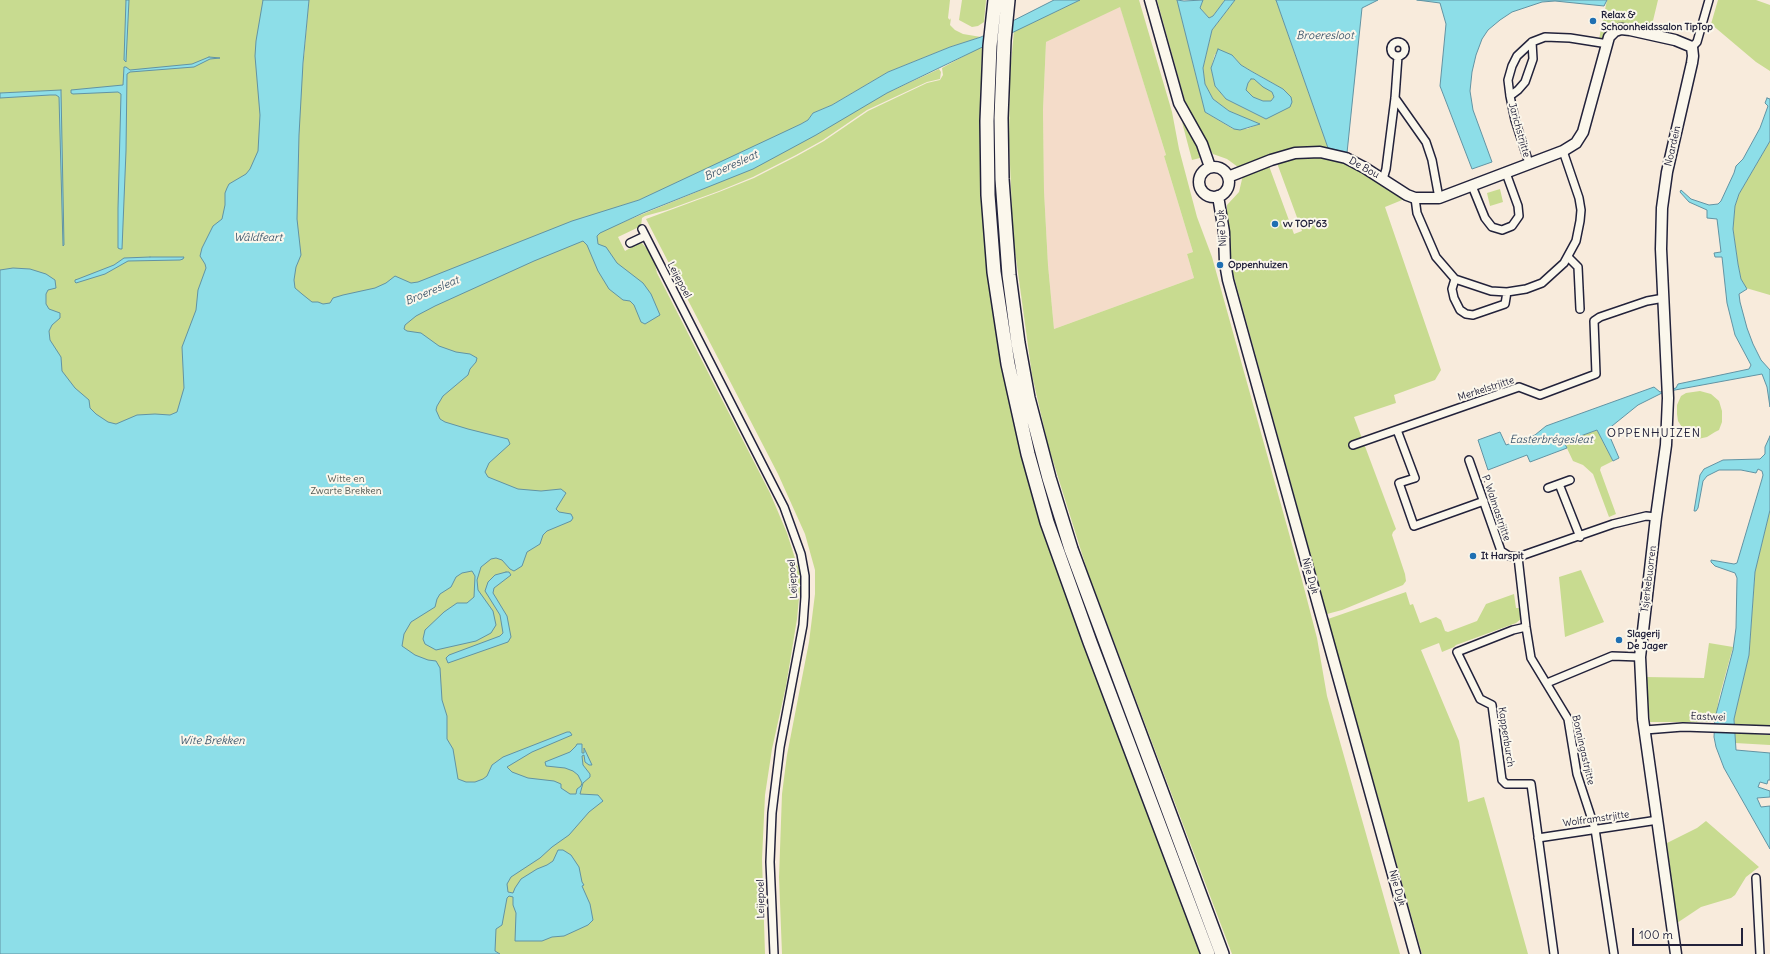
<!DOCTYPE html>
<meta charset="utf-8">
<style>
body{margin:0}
#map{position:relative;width:1770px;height:954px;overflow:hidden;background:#f8ebdc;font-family:Delius,sans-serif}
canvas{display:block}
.scale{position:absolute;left:1632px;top:928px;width:111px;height:18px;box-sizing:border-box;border:2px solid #22223b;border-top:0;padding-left:5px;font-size:12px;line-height:14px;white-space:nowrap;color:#22223b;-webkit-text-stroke:3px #fbf7ec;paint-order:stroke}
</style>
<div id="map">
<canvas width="1770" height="954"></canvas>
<div class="scale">100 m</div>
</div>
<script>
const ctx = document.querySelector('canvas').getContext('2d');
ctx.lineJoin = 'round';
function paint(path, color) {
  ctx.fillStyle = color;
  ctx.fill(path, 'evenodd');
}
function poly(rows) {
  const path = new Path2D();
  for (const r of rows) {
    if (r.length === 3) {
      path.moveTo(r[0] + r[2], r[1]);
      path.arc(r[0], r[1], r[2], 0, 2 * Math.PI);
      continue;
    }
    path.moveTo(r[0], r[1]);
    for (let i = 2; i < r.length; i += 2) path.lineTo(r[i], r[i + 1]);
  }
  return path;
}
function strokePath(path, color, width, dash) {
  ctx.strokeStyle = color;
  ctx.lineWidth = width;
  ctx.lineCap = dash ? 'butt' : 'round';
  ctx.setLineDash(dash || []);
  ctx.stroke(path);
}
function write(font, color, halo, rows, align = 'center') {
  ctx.font = font + ' Delius,sans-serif';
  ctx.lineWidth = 4;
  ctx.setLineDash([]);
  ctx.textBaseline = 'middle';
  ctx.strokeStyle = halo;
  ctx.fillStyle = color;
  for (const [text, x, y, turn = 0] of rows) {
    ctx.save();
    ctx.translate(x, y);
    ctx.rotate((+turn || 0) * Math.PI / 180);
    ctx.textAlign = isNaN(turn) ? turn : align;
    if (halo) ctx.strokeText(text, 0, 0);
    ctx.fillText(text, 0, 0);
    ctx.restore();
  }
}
const built = poly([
 [1120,6,1166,155,1164,156,1193,252,1187,254,1194,278,1054,329,1048,265,1044,191,1043,110,1046,42]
]);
const green = poly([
 [0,0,306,0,303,68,309,0,950,0,948,18,950,20,951,18,950,25,955,30,963,34,981,37,950,47,888,72,832,105,813,113,808,120,787,132,677,183,639,200,617,207,621,223,699,191,887,93,939,69,941,72,940,79,927,82,867,110,823,140,796,155,753,177,719,191,667,210,645,216,642,218,641,226,618,237,625,251,641,242,653,256,657,273,770,493,787,533,800,574,800,588,797,619,786,686,772,749,765,795,762,859,765,954,0,954],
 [962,0,986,0,984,22,978,26,972,27,959,20],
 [1080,0,1139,0,1172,112,1179,149,1197,217,1212,257,1302,580,1317,638,1327,696,1400,954,1232,954,1088,573,1048,445,1032,375,1013,236,1009,140,1010,74,1014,31],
 [1120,7,1166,155,1164,156,1193,252,1187,254,1194,278,1054,329,1048,265,1044,191,1043,110,1046,42],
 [1157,0,1177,0,1205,112,1233,129,1247,129,1259,124,1229,111,1213,99,1205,84,1203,68,1212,30,1235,0,1276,0,1328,148,1307,147,1294,149,1238,167,1227,159,1213,154,1197,127,1185,101],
 [1215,54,1232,55,1241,65,1283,89,1291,97,1266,119,1226,99,1215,86,1211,68],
 [1203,0,1225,0,1213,16,1209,18,1200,8],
 [1607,0,1658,0,1651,29,1623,24,1618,25,1603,39,1599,39],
 [1718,0,1756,0,1770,5,1770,71,1756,62,1711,24],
 [982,46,980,138,984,238,996,333,1017,437,1040,519,1057,569,1201,954,782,954,779,877,782,794,787,755,809,642,815,594,815,570,805,534,778,474,646,219,719,192,754,178,797,156,824,141,868,111,927,83,940,80,943,75,942,68],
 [1251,79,1254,79,1272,92,1274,97,1271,101,1263,101,1252,97,1246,90,1248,83],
 [1182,122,1196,144,1200,158,1192,160],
 [1770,141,1770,295,1746,288,1741,279,1738,264,1733,229,1735,206,1739,194],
 [1315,154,1343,161,1407,198,1385,207,1441,370,1435,380,1394,395,1396,403,1354,417,1396,529,1393,532,1392,535,1405,574,1406,581,1403,585,1342,610,1327,614,1228,255,1227,246,1227,205,1239,192,1243,175,1269,166,1294,234,1302,231,1277,163],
 [1500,189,1503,202,1490,206,1487,193],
 [1700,391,1711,394,1719,401,1722,411,1722,422,1719,430,1715,432,1707,437,1698,439,1689,436,1685,432,1678,421,1677,414,1677,405,1681,396,1686,393],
 [1597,430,1613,461,1601,467,1600,470,1616,514,1609,517,1593,474,1583,465,1573,461,1564,442],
 [1770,510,1770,726,1735,724,1734,719,1749,655,1755,572],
 [1581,570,1604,622,1565,637,1559,577],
 [1406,592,1410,605,1413,604,1420,623,1436,617,1441,620,1445,631,1448,632,1477,621,1486,604,1514,594,1516,608,1522,608,1522,618,1516,623,1456,645,1454,647,1442,652,1439,643,1421,650,1459,741,1468,802,1484,797,1528,954,1422,954,1328,619],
 [1709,643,1733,647,1719,698,1715,722,1650,722,1646,677,1704,678],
 [1735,733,1770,735,1770,745,1735,743],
 [1706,821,1759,867,1746,877,1735,895,1731,898,1701,907,1677,923,1667,843,1697,828]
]);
const water = poly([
 [126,0,129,0,126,62,124,60,126,0],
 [263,0,309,0,303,63,299,135,297,219,301,255,296,267,294,280,295,288,302,294,312,302,318,302,323,304,330,303,333,298,343,295,375,288,386,283,395,276,411,283,418,282,572,221,639,200,801,124,808,120,813,113,832,105,888,72,950,47,981,37,1054,0,1080,0,887,93,816,135,753,169,643,213,600,233,597,236,598,244,606,247,617,263,643,283,651,294,660,315,645,324,641,322,634,305,630,301,623,300,609,289,598,271,587,245,583,241,534,261,435,306,416,316,405,325,404,329,407,331,421,333,439,346,456,352,470,354,477,358,476,362,470,369,468,375,443,396,437,406,436,410,440,419,445,422,468,429,508,439,510,444,489,463,485,472,488,477,518,489,541,491,561,489,566,493,556,509,559,512,571,514,573,518,571,521,547,531,543,535,540,544,527,552,522,566,514,571,510,569,502,560,496,558,491,559,481,567,477,580,478,590,493,611,496,625,491,633,476,641,436,650,425,644,423,639,425,630,444,612,457,603,467,603,474,597,475,576,472,571,462,573,456,577,451,587,440,594,437,599,435,607,411,622,404,634,402,646,415,655,428,660,436,661,440,668,442,700,447,716,447,739,453,749,458,779,466,782,475,782,483,779,487,776,492,765,503,757,567,732,570,732,572,735,532,752,507,767,512,772,528,778,554,781,561,784,561,788,570,794,576,794,577,789,581,786,582,783,578,775,573,771,565,768,546,766,545,762,570,752,576,746,577,744,582,744,582,753,584,753,584,748,592,765,589,765,585,762,584,755,582,756,583,765,590,774,590,777,583,783,580,794,598,795,603,801,589,812,569,835,552,847,540,858,511,877,507,884,508,892,513,893,515,888,521,879,537,869,547,865,553,861,558,850,563,850,571,855,579,867,582,882,584,885,582,886,590,904,593,920,588,925,564,936,552,937,542,941,515,941,516,913,513,905,513,897,509,896,507,898,502,925,496,929,495,951,500,954,0,954,0,270,13,268,30,269,46,274,55,280,56,288,48,290,46,294,46,304,49,309,60,313,60,318,52,325,49,331,50,340,61,357,62,371,75,388,89,400,90,408,96,414,108,422,116,424,137,415,155,414,170,415,177,412,184,388,182,347,196,310,198,290,206,268,205,264,200,256,202,248,213,226,222,219,225,205,225,193,227,188,229,184,246,174,250,169,258,151,260,115,255,56,256,41,263,0],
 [1177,0,1184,1,1203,0,1200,8,1209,18,1213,16,1225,0,1235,0,1212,30,1203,68,1205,84,1213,99,1229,111,1260,124,1240,130,1234,129,1205,112,1177,0],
 [1276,0,1378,0,1362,8,1347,153,1328,148,1276,0],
 [1417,0,1607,0,1604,6,1555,1,1542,2,1512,12,1500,20,1488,30,1482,39,1476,55,1472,72,1470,91,1473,110,1492,162,1472,169,1440,86,1446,24,1440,3,1417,0],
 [1218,49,1232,55,1241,65,1251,71,1283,89,1291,97,1292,102,1290,107,1266,119,1226,99,1215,86,1211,68,1218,49],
 [1251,79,1254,79,1263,87,1272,92,1274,97,1271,101,1263,101,1253,97,1246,90,1248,83,1251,79],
 [209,57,220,58,210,59,194,67,130,72,127,74,126,151,122,249,120,249,118,248,118,208,121,94,118,92,73,94,71,93,71,90,123,85,124,67,126,67,130,70,192,64,209,57],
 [61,90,64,245,63,246,59,97,56,95,50,95,0,98,0,93,61,90],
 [1767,98,1770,99,1770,141,1739,194,1735,206,1733,229,1738,264,1741,279,1747,289,1739,294,1740,302,1747,328,1753,344,1761,360,1770,370,1770,407,1767,387,1762,374,1675,390,1662,393,1638,405,1607,430,1619,458,1613,461,1597,430,1564,442,1567,448,1530,462,1527,455,1488,470,1478,440,1500,432,1506,445,1535,435,1546,426,1654,387,1660,392,1676,388,1678,384,1749,369,1751,365,1735,335,1727,303,1722,257,1715,257,1714,253,1721,252,1717,219,1707,218,1707,210,1689,202,1680,192,1681,190,1691,199,1709,205,1718,204,1721,201,1734,173,1736,166,1743,159,1760,128,1768,106,1765,103,1767,98],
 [150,257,184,257,183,259,180,260,128,261,105,274,76,283,75,282,75,280,78,279,114,265,124,258,150,257],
 [1770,436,1770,510,1755,572,1749,655,1734,719,1736,750,1770,753,1770,780,1768,780,1767,784,1760,782,1758,787,1770,791,1770,797,1757,798,1761,807,1770,806,1770,849,1724,768,1716,747,1714,737,1715,718,1733,650,1736,628,1737,578,1735,573,1715,566,1711,562,1711,560,1734,564,1737,563,1762,479,1763,475,1762,471,1758,469,1756,473,1741,470,1719,470,1707,476,1703,481,1698,508,1696,511,1694,511,1700,475,1704,469,1723,460,1760,459,1765,454,1765,447,1770,436],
 [506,572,509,572,511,575,494,588,493,593,507,616,511,637,508,642,448,663,446,658,449,655,500,636,503,633,500,615,485,591,488,582,495,575,506,572]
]);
const street = poly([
 [1398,49,7],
 [1692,47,1697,42,1709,0],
 [1510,96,1518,90,1525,82,1533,59,1532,42],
 [1395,98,1426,142,1432,160,1439,198],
 [1529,163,1515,120,1510,96,1508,80,1512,66,1517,56,1532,42,1545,37,1570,38,1608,44],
 [1383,179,1386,169,1395,98,1398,56],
 [1472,186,1485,218,1492,227,1502,230,1512,226,1519,216,1518,206,1506,173],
 [1415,198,1417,213,1436,257,1455,279,1491,291,1507,292,1526,289,1542,283,1564,263,1576,241,1580,221,1581,210,1579,198,1563,151],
 [642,229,784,507,801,554,805,576,805,597,803,625,780,747,772,813,770,862,774,954],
 [630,243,645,236],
 [1568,257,1578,267,1580,309],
 [1455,279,1452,289,1454,298,1460,310,1466,314,1473,315,1505,304,1507,292],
 [1397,430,1415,478,1399,483,1414,526,1484,501],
 [1353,445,1519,387,1540,395,1596,374,1594,321,1600,317,1647,301,1664,298],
 [1469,460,1500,548,1501,551,1509,556,1518,557,1613,524,1646,516,1656,517],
 [1559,484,1580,537],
 [1548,488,1570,480],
 [1518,557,1526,627,1531,658,1568,719,1577,774,1595,829,1614,954],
 [1526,627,1513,630,1457,652,1480,699,1492,705,1502,780,1506,784,1531,784,1554,954],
 [1547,683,1612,656,1640,657],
 [1645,730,1683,727,1770,730],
 [1538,838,1658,820],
 [1756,878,1760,954]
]);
const secondary = poly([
 [1150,0,1179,103,1202,144,1210,167],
 [1214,182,15],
 [1228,177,1271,160,1295,153,1320,152,1346,158,1365,168,1407,195,1415,198,1439,198,1563,151,1576,143,1583,132,1609,37,1615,31,1621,29,1630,30,1675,40,1692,47,1693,56,1692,63,1667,172,1662,208,1661,249,1668,398,1666,445,1656,517,1640,657,1643,719,1676,954],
 [1218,196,1224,232,1225,263,1228,280,1415,954]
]);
const highway = poly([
 [995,0,990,46,987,121,988,195,994,272,1008,364,1028,454,1047,522,1090,642,1208,954],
 [1008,0,1004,40,1001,118,1002,179,1009,275,1018,343,1028,398,1049,478,1071,549,1222,954]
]);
const markers = [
 [1593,21,4,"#1f6fb2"],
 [1275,224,4,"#1f6fb2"],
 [1220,265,4,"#1f6fb2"],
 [1473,556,4,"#1f6fb2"],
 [1619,640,4,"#1f6fb2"]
];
const poiNames = [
 ["Relax &",1601,15],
 ["Schoonheidssalon TipTop",1601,27],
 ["vv TOP'63",1283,224],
 ["Oppenhuizen",1228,265],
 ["It Harspit",1481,556],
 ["Slagerij",1627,634],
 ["De Jager",1627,646]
];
const streetNames = [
 ["Jarichstrjitte",1519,130,74],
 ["Noardein",1673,146,-77],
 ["De Bou",1364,168,29],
 ["Nije Dyk",1222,228,-94],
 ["Leijepoel",679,280,62],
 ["Merkelstrjitte",1486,389,-18],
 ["P. Walmastrjitte",1496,508,71],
 ["Nije Dyk",1310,576,74],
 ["Leijepoel",793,579,-94],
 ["Tsjerkebuorren",1649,579,-83],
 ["Eastwei",1708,717,2],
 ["Kappenburch",1506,737,81],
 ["Bonningastrjitte",1583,750,77],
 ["Wolframstrjitte",1596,819,-8],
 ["Nije Dyk",1397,888,74],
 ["Leijepoel",761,899,-91]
];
const parkNames = [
 ["Witte en",346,479],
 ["Zwarte Brekken",346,491]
];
const waterNames = [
 ["Broeresloot",1325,36],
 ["Broeresleat",731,166,-24],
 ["Wâldfeart",258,238],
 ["Broeresleat",432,291,-23],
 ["Easterbrégesleat",1551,440],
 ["Wite Brekken",212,741]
];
const quarterNames = [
 ["OPPENHUIZEN",1654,434]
];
paint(built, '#f4dcc9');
paint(green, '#c8db90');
paint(water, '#8ddee8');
strokePath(water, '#6293a3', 1);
strokePath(street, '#22223b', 10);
strokePath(secondary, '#22223b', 13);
strokePath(highway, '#22223b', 16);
strokePath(street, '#fbf7ec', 7);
strokePath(secondary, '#fbf7ec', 10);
strokePath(highway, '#fbf7ec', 13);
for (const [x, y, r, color] of markers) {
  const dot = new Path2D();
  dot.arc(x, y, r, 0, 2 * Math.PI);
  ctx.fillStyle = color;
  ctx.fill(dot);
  strokePath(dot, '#fbf7ec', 1.5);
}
write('bold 10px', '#22223b', '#fbf7ec', poiNames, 'left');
write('10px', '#22223b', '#fbf7ec', streetNames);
write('10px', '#545a54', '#fbf7ec', parkNames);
write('italic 11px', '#425a6f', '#fbf7ec', waterNames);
ctx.letterSpacing = '1px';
write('12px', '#22223b', '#fbf7ec', quarterNames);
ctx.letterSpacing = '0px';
</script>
